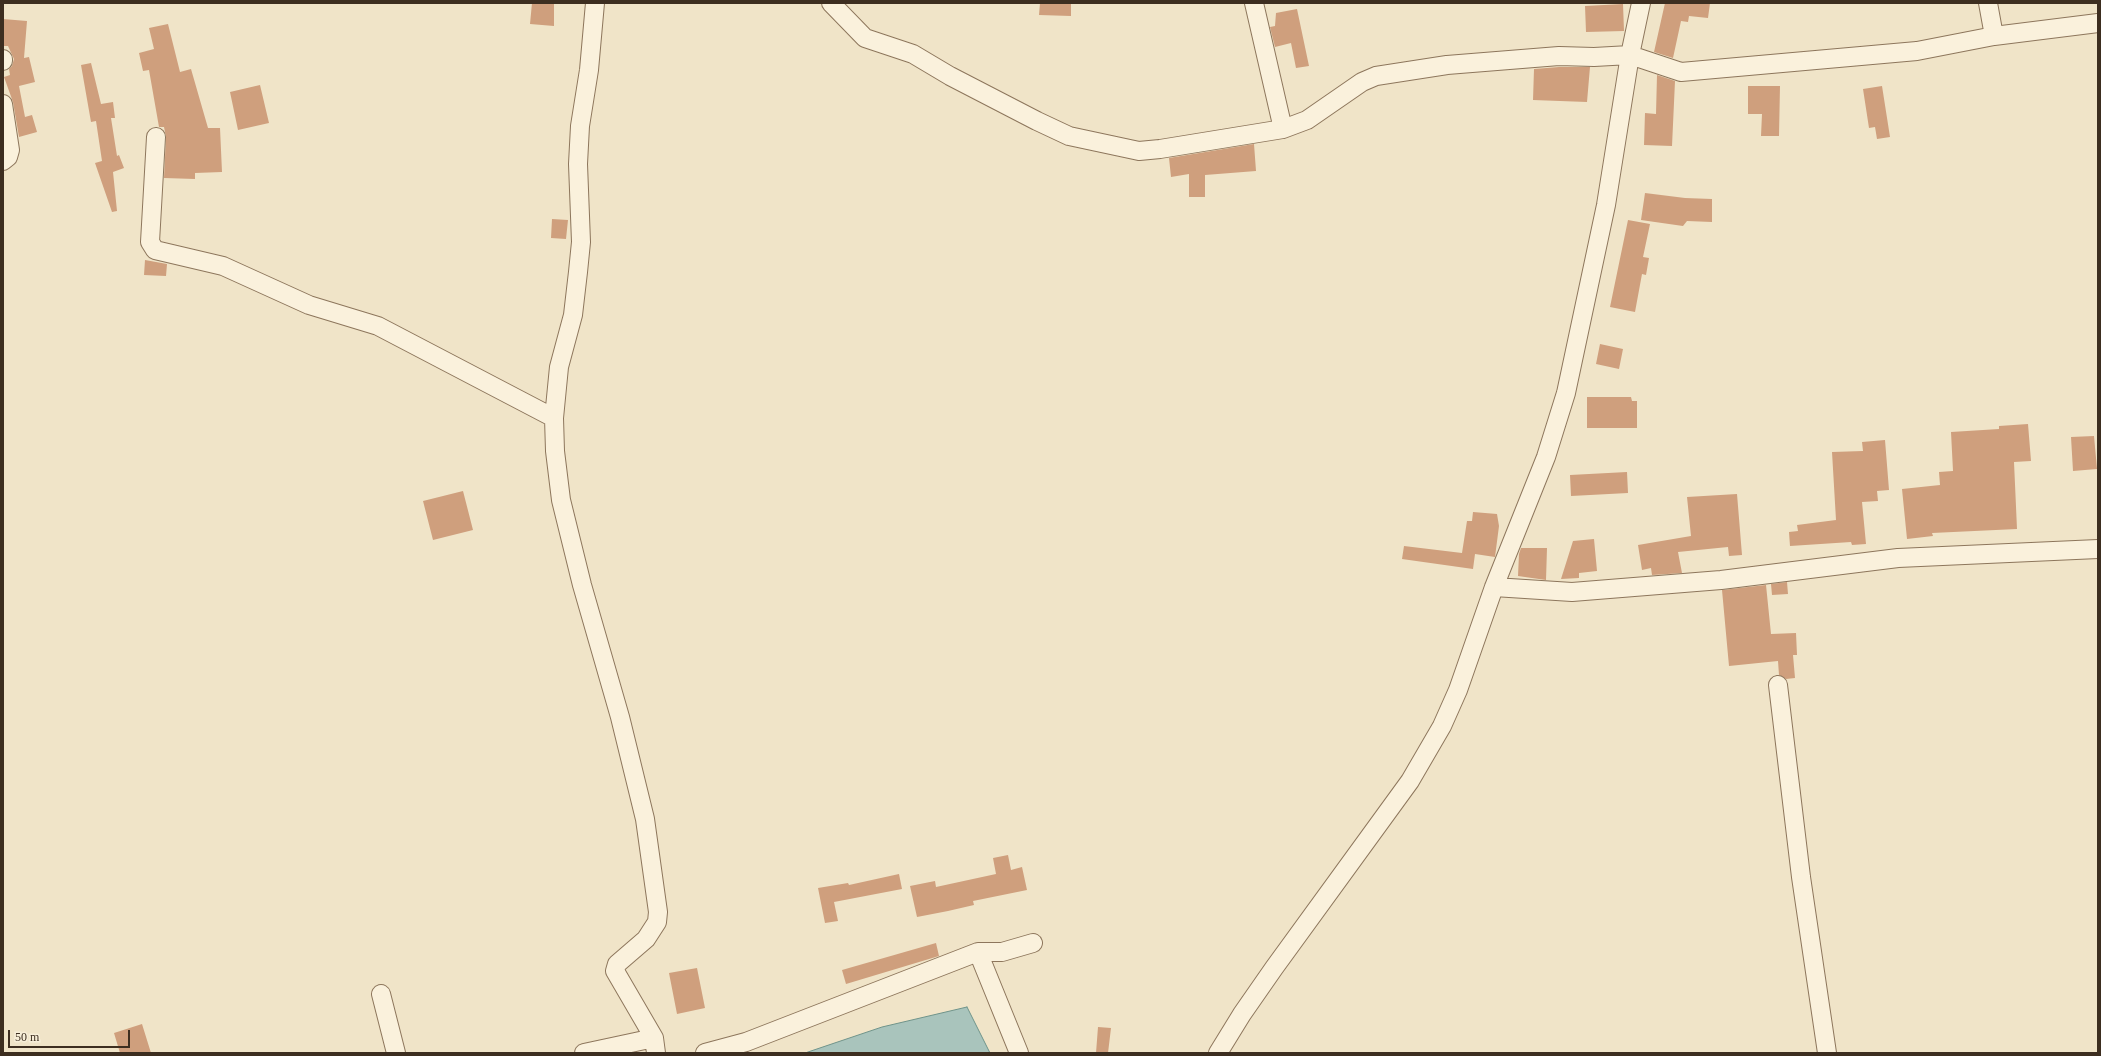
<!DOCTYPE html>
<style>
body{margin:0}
#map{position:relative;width:2101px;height:1056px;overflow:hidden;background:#f0e4c8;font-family:Georgia,serif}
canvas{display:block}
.frame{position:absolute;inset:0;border:4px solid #3d2e20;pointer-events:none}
.scale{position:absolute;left:8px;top:1030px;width:122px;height:18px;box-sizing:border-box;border:2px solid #3d2e20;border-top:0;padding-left:5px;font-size:12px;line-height:14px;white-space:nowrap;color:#3d2e20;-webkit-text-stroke:3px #f7eed8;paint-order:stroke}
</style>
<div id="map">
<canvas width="2101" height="1056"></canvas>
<div class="frame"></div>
<div class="scale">50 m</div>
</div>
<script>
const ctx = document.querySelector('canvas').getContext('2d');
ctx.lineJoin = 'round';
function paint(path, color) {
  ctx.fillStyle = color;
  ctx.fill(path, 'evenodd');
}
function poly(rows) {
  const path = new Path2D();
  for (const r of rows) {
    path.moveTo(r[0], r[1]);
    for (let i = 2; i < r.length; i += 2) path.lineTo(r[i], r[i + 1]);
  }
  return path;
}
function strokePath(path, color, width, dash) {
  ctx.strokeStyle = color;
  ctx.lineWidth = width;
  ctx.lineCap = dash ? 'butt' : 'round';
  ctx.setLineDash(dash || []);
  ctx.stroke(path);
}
const water = poly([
 [967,1007,990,1053,805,1053,882,1027,967,1007]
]);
const building = poly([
 [532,3,554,3,554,26,530,24],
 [1040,3,1071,3,1071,16,1039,15],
 [1665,3,1710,3,1708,18,1689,16,1688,22,1681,21,1673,58,1654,52],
 [1623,4,1624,31,1586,32,1585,6],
 [1297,9,1309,66,1296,68,1291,43,1275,47,1270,27,1275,26,1276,13],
 [3,19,27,21,24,58,29,57,35,82,19,86,25,117,32,115,37,132,19,137,13,102,4,77,10,75,9,69,12,66,14,59,8,46,3,46],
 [168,24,180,72,191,69,208,128,220,128,222,172,195,173,195,179,164,178,166,137,164,127,159,127,149,70,143,71,139,53,154,49,149,28],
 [91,63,101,104,113,102,115,118,111,118,117,156,119,155,124,168,113,172,117,211,112,212,95,163,102,161,96,121,91,122,81,65],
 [1559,67,1590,67,1587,102,1533,100,1534,69],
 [1657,75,1675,81,1672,146,1644,145,1645,113,1656,114],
 [260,85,269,123,238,130,230,92],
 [1748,86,1780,86,1779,136,1761,136,1762,114,1748,114],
 [1882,86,1890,137,1877,139,1875,127,1869,128,1863,89],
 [1254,144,1256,171,1205,175,1205,197,1189,197,1189,174,1171,177,1169,158],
 [1645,193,1685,198,1712,199,1712,222,1687,221,1683,226,1641,220],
 [552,219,568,220,566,239,551,238],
 [1628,220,1650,224,1643,257,1649,258,1646,275,1642,274,1635,312,1610,307],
 [145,260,167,264,166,276,144,275],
 [1600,344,1623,349,1619,369,1596,364],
 [1587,397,1631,397,1632,401,1637,401,1637,428,1587,428],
 [2028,424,2031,461,2014,462,2017,529,1932,533,1933,536,1907,539,1902,489,1940,485,1939,472,1953,471,1951,432,1999,429,1999,426],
 [2094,436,2097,469,2073,471,2071,437],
 [1885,440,1889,490,1877,491,1878,501,1862,502,1866,544,1852,545,1851,542,1790,546,1789,532,1798,531,1797,525,1836,520,1832,452,1863,451,1862,442],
 [1627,472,1628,493,1571,496,1570,475],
 [463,491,473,530,433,540,423,501],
 [1737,494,1742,555,1729,556,1728,547,1678,552,1682,573,1652,575,1651,568,1642,570,1638,545,1691,536,1687,497],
 [1473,512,1497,514,1499,526,1495,557,1475,554,1473,569,1402,559,1404,546,1462,553,1467,521,1472,521],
 [1594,539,1597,571,1579,573,1579,578,1561,579,1573,541],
 [1521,548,1547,548,1546,580,1518,576,1519,554],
 [1787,582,1788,594,1772,595,1771,584],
 [1766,585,1771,634,1796,633,1797,655,1793,655,1795,678,1786,679,1779,675,1778,661,1729,666,1722,590],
 [1008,855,1011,870,1022,867,1027,890,973,901,974,905,948,911,917,917,910,886,935,881,936,887,996,874,993,858],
 [899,874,902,889,834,902,838,921,825,923,818,888,848,883,849,885],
 [936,943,939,956,846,984,842,970],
 [697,968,705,1008,677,1014,669,973],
 [142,1024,151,1053,120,1053,114,1033],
 [1098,1027,1111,1028,1108,1053,1096,1053]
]);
const minor = poly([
 [595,3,589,70,580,126,578,164,581,242,578,272,573,315,559,367,554,418,555,451,561,500,582,585,620,717,645,819,658,912,657,922,646,939,617,964,615,971,654,1038,656,1053],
 [831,3,865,38,913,54,950,76,1037,121,1069,136,1139,151,1160,149,1283,129,1307,120,1362,82,1376,76,1447,65,1559,56,1594,57,1630,55,1681,72,1917,51,1994,36,2098,23],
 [1254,3,1283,129],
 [1988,3,1994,36],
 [3,59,3,61],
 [3,104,10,150,8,157,3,161],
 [156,137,150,242,155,250,223,266,309,305,378,326,554,418],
 [1494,587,1572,592,1721,580,1898,558,2098,549],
 [1778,685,1801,877,1827,1053],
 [978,952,1019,1053],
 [381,994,396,1053],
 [584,1053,654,1038],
 [705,1053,746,1042,978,952,1002,952,1033,943],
 [1218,1053,1242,1014,1274,968,1410,781,1442,726,1458,690,1494,587,1546,457,1566,393,1606,205,1630,55,1641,3]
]);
paint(water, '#a9c4bc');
strokePath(water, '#6f938a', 1);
paint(building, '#cf9f7d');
strokePath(minor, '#8d765c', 20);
strokePath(minor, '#faf1dc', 18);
</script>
